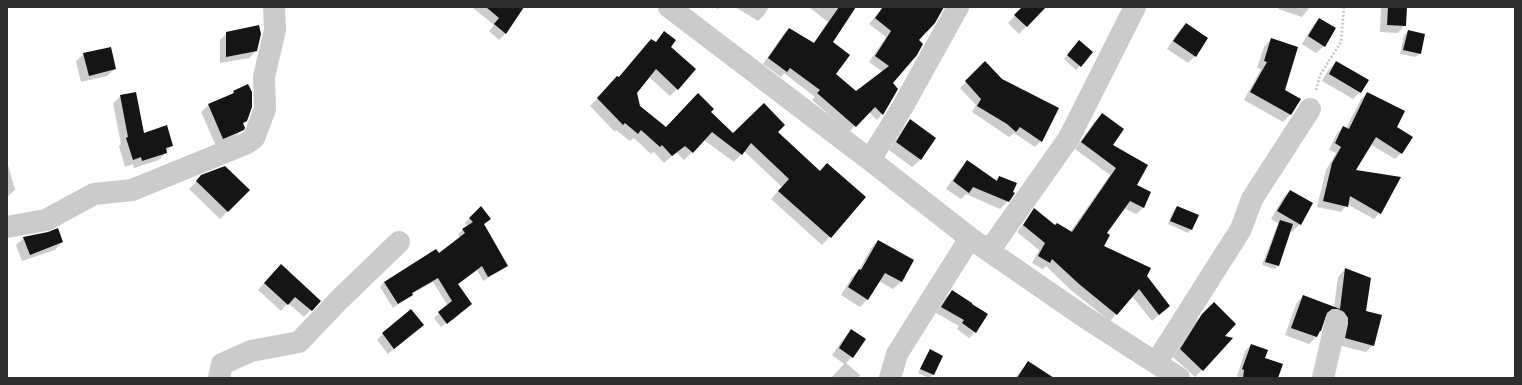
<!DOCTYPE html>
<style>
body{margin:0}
#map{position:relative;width:1522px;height:385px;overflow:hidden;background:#fff;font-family:"Source Sans 3",sans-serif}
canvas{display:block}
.frame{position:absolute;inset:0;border:8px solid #2e2e2e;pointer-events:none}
</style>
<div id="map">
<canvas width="1522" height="385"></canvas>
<div class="frame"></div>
</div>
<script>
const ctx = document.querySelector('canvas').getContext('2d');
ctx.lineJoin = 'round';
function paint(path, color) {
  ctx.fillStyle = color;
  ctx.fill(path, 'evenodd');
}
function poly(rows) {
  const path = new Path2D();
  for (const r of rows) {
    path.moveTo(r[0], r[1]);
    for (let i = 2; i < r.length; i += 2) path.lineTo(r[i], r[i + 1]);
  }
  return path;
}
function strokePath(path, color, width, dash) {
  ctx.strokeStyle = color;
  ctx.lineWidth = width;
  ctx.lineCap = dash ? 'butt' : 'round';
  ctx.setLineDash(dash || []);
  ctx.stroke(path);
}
const shadow = poly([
 [472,7,523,7,505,34,499,40,489,31,494,25],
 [713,7,720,7,718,9],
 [735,7,769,7,764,15,758,21],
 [809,7,849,7,831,42,835,75,856,93,883,72,869,62,886,37,869,24,883,7,943,7,918,40,891,83,882,114,877,120,869,112,849,132,812,100,815,97,784,73,781,77,763,64,783,35,789,29,813,44,828,22],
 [1023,7,1042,7,1044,8,1019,34,1008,23],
 [1279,7,1310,7,1302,17,1278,9],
 [1381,7,1406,7,1405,25,1398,33,1380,32],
 [1319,19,1324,46,1316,53,1302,44,1312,27],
 [1186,24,1195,56,1188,63,1167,49,1179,31],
 [1408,31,1420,53,1416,57,1400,54,1404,35],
 [227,33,256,51,249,58,220,63,220,40],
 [664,33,670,47,677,89,670,96,649,77,635,93,640,106,666,128,710,112,733,135,777,132,819,172,827,164,865,197,822,245,771,199,782,187,744,151,734,162,704,140,684,160,676,152,664,163,654,152,651,154,634,138,630,141,616,130,615,132,590,106,618,78,644,48,655,43],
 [1271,39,1291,114,1283,122,1244,100,1261,69,1257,68,1264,47],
 [1076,45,1092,53,1076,70,1064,59],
 [84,54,115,69,107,76,81,82,76,61],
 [1336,62,1360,92,1353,99,1322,81,1329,69],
 [985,63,1041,141,1035,147,1014,133,1009,137,972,112,976,105,960,88],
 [234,92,246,120,242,124,243,129,235,137,216,146,201,112,209,105,230,96],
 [1367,93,1396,127,1401,153,1395,159,1370,144,1354,171,1380,213,1374,219,1347,204,1341,212,1317,207,1326,170,1336,153,1329,150,1337,133,1343,127,1346,128,1361,99],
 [121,96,143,134,172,145,159,160,134,168,133,164,125,167,119,146,121,144,113,103],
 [1102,114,1111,145,1136,186,1150,193,1143,208,1136,214,1124,208,1105,234,1102,246,1146,276,1169,306,1152,321,1132,296,1110,321,1072,291,1046,266,1043,269,1032,263,1039,250,1017,232,1035,210,1055,226,1070,232,1110,175,1075,149,1095,121],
 [910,120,935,139,920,160,912,167,889,150,903,128],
 [7,161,15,190,7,197],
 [967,161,995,181,999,177,1008,201,1000,209,966,194,961,199,946,189,960,169],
 [202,176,248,190,220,219,189,189],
 [1290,191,1312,203,1300,224,1292,232,1290,230,1278,266,1274,269,1262,265,1278,223,1271,219,1283,198],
 [481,207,490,219,483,225,507,265,502,270,483,281,477,270,457,285,471,304,441,327,434,318,448,306,433,282,412,294,393,308,380,287,384,282,439,255,460,238,458,234,468,226,465,223],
 [1177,207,1191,229,1188,233,1168,224,1173,211],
 [24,238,62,242,55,250,22,261,16,245],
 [878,241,912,261,901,282,893,289,879,281,868,299,860,307,841,295,852,277,858,272,871,248],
 [1345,269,1365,312,1373,345,1366,352,1338,345,1331,316,1325,316,1316,337,1309,344,1285,335,1296,304,1303,296,1334,307,1338,277],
 [274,272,319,301,304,317,288,303,281,311,258,290],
 [952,292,975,332,969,338,957,329,959,326,936,313,946,297],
 [1214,303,1223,336,1202,370,1195,377,1173,357,1195,322],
 [423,325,388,354,377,340,383,334],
 [852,330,852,357,846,363,860,375,858,378,831,378,844,364,832,355,844,338],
 [1251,345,1264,359,1277,378,1238,378,1238,376,1237,376,1245,351],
 [930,351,942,356,933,375,929,378,918,373,927,354],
 [1028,362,1050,378,1015,378],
 [1337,377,1352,377,1352,378,1336,378]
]);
const building = poly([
 [486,7,524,7,506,34,494,24,499,18],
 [839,7,856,7,833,42,850,55,836,74,856,91,889,66,875,56,891,31,875,18,883,7,944,7,935,23,919,40,923,44,917,55,893,83,898,89,883,115,875,107,856,127,817,93,820,90,790,68,787,72,768,58,789,28,814,43],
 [1022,7,1046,7,1027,27,1014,15],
 [1388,7,1407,7,1406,26,1387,25],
 [1319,18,1336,28,1325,47,1308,36],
 [1186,23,1208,38,1196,57,1173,41],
 [259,25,261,34,257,51,226,57,226,32],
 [1408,30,1425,34,1421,54,1403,50],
 [664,31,676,40,671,47,696,69,678,90,656,69,637,93,640,106,666,127,698,93,714,109,711,112,733,133,764,103,785,125,778,132,820,171,827,163,866,197,831,238,778,191,789,179,751,143,742,155,712,132,693,153,685,146,672,156,662,145,660,147,641,130,638,134,625,123,623,125,597,98,617,76,619,77,651,39,656,42],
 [1271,38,1298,47,1285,90,1301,99,1291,115,1250,92,1267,62,1264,61],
 [1079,40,1093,52,1081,67,1067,55],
 [111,47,116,69,89,76,83,53],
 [985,61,1002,79,1059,108,1042,142,1020,127,1016,132,1007,124,977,106,981,99,965,81],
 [1336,61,1369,80,1361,93,1329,74],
 [248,84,252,92,252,107,247,121,243,123,245,128,244,130,223,139,208,104,234,93,233,91],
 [136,92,144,133,167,125,173,146,166,148,167,153,142,161,141,157,133,160,126,138,128,137,120,95],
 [1367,92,1405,111,1397,127,1413,137,1402,154,1376,137,1356,170,1401,177,1381,214,1350,196,1348,207,1323,201,1332,163,1341,147,1335,143,1343,126,1349,129],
 [1102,113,1124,129,1113,145,1148,165,1137,185,1151,192,1144,208,1130,201,1107,233,1110,235,1104,246,1151,268,1147,276,1170,306,1159,315,1139,289,1117,315,1079,284,1052,259,1050,263,1038,256,1045,243,1023,225,1034,208,1055,225,1057,223,1072,232,1116,168,1081,142],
 [910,119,936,138,921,160,896,142],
 [967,160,997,181,999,176,1017,183,1013,192,1015,193,1009,202,973,187,969,193,953,181],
 [225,166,250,190,228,212,196,181,201,175],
 [1290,190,1313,203,1301,225,1277,211],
 [481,206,491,219,484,224,508,266,488,277,482,266,458,284,472,304,447,324,438,312,452,301,438,278,412,293,413,295,398,304,384,282,436,249,439,253,465,233,462,229,473,222,469,218],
 [1177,206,1199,215,1192,230,1170,221],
 [1280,220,1293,224,1279,266,1265,262],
 [58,228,63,242,30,255,23,237,48,232],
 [878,240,914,260,902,282,885,273,868,300,848,287,859,269,861,270],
 [281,264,321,301,312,311,295,297,288,305,264,283],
 [1345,268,1371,278,1366,311,1382,315,1374,346,1345,338,1348,324,1348,318,1344,312,1338,309,1332,309,1327,313,1321,331,1320,331,1317,337,1291,328,1303,295,1340,309],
 [952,290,972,303,972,304,988,314,976,333,962,323,964,320,941,307],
 [1214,302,1236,324,1225,336,1233,338,1203,371,1180,349,1202,314],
 [411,309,424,325,394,349,382,333],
 [851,329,866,339,853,358,839,348],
 [1251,344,1268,350,1265,358,1283,364,1278,378,1243,378,1244,370,1242,369],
 [930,349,943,356,934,375,920,369],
 [1028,361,1054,378,1017,378]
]);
const path = poly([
 [1316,90,1320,75,1341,42,1344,7]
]);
const minor = poly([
 [669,7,870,160,970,238,1083,316,1179,378],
 [870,160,902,108,958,7],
 [7,227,46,220,94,194,132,190,245,144,254,138,265,109,264,77,275,30,274,7],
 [989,251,1069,138,1135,7],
 [1156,363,1241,229,1252,199,1310,109],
 [219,378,222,364,251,351,299,342,339,300,399,242],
 [890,378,897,354,970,238],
 [1323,378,1336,321]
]);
paint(shadow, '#0003');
paint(building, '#151515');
strokePath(path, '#c5c5c5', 2.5, [2, 2]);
strokePath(minor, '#cbcbcb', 22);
</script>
